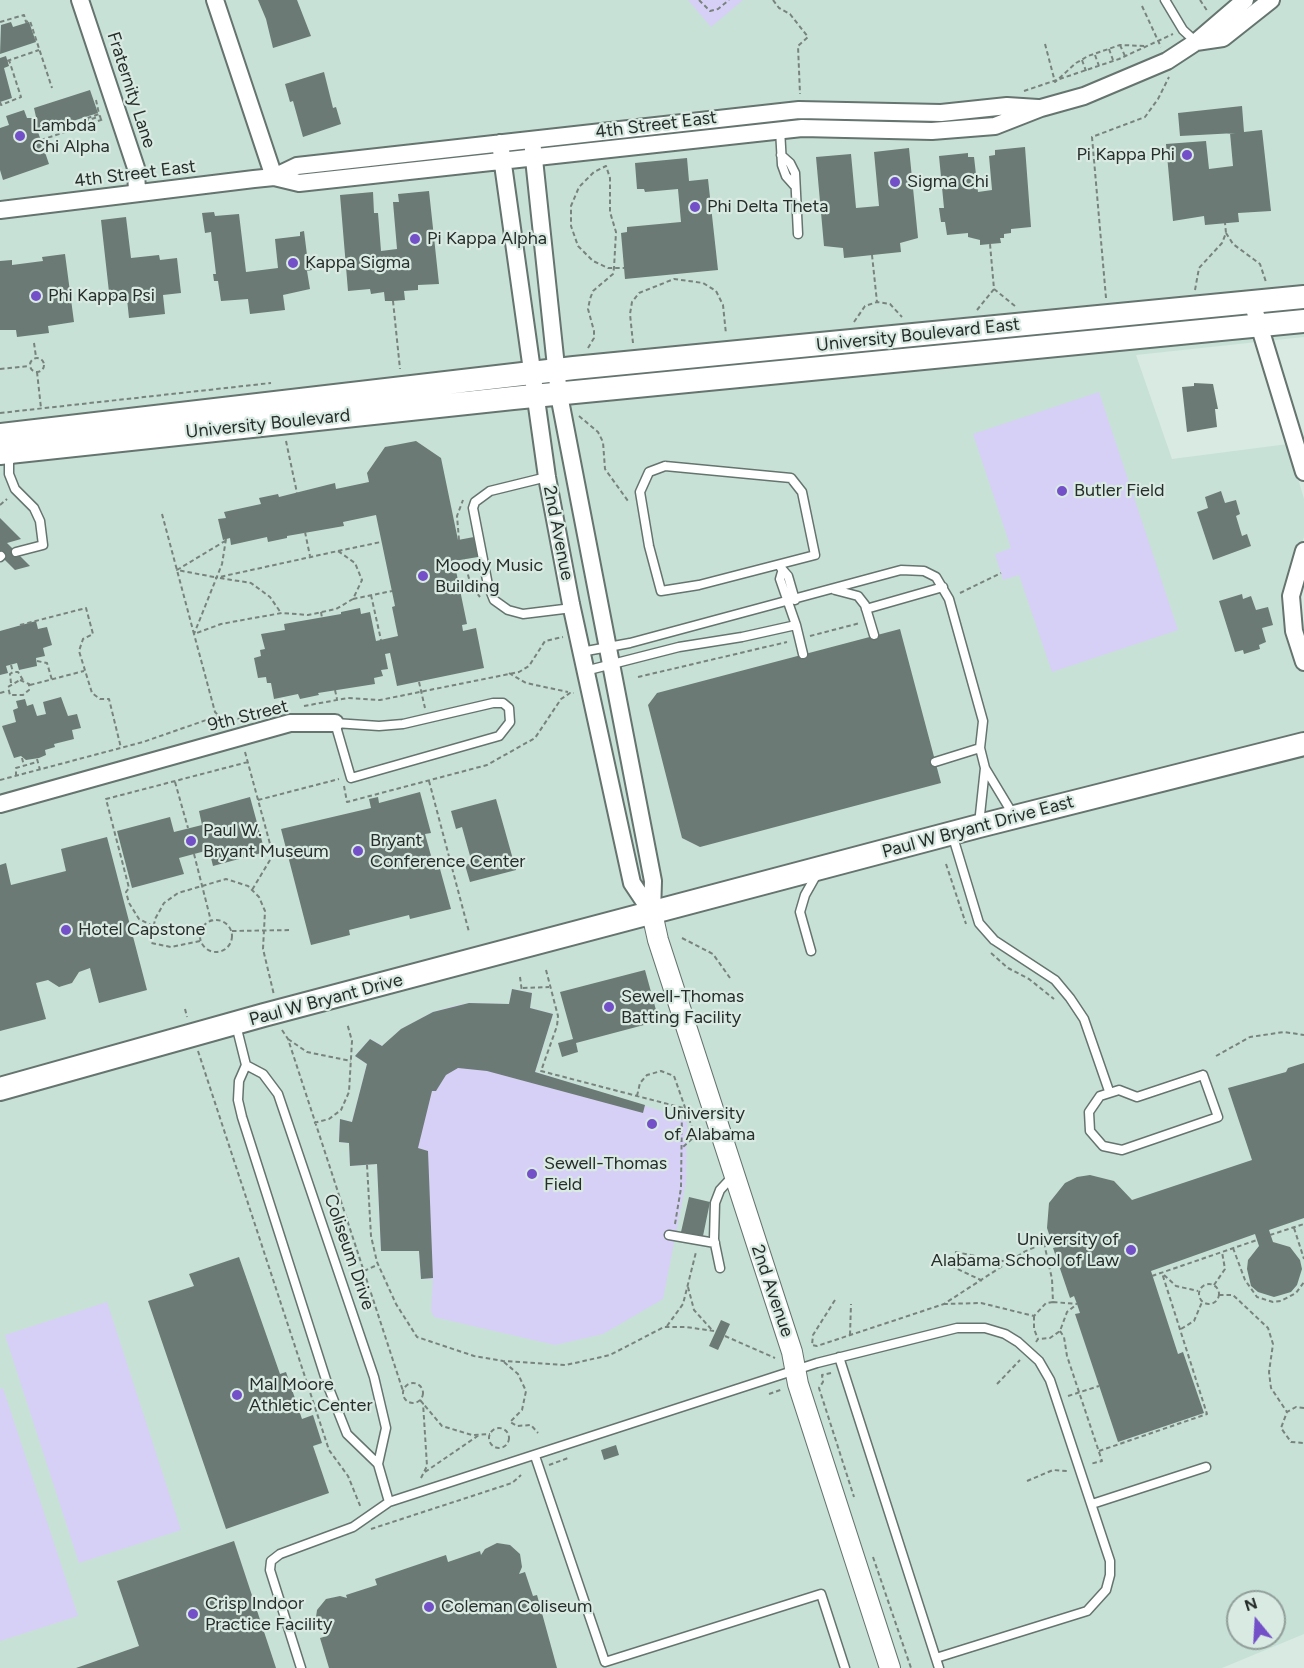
<!DOCTYPE html>
<style>
body{margin:0}
#map{position:relative;width:1304px;height:1668px;overflow:hidden;background:#d9eae3;font-family:Figtree,sans-serif}
canvas{display:block}
.north{position:absolute;left:1226px;top:1590px;width:60px;height:60px;box-sizing:border-box;background:#d9eae3;border:2px solid #919e99;border-radius:50%;rotate:342deg;font-size:16px;font-weight:700;line-height:24px;text-align:center;color:#262d2a}
.north::after{content:'';display:block;margin:auto;width:21px;height:27px;background:#734fc8;clip-path:polygon(50% 0,100% 100%,50% 72%,0 100%)}
</style>
<div id="map">
<canvas width="1304" height="1668"></canvas>
<div class="north">N</div>
</div>
<script>
const ctx = document.querySelector('canvas').getContext('2d');
ctx.lineJoin = 'round';
function paint(path, color) {
  ctx.fillStyle = color;
  ctx.fill(path, 'evenodd');
}
function poly(rows) {
  const path = new Path2D();
  for (const r of rows) {
    if (r.length === 3) {
      path.moveTo(r[0] + r[2], r[1]);
      path.arc(r[0], r[1], r[2], 0, 2 * Math.PI);
      continue;
    }
    path.moveTo(r[0], r[1]);
    for (let i = 2; i < r.length; i += 2) path.lineTo(r[i], r[i + 1]);
  }
  return path;
}
function strokePath(path, color, width, dash) {
  ctx.strokeStyle = color;
  ctx.lineWidth = width;
  ctx.lineCap = dash ? 'butt' : 'round';
  ctx.setLineDash(dash || []);
  ctx.stroke(path);
}
function write(font, color, halo, rows, align = 'center') {
  ctx.font = font + ' Figtree,sans-serif';
  ctx.lineWidth = 4.5;
  ctx.setLineDash([]);
  ctx.textBaseline = 'middle';
  ctx.strokeStyle = halo;
  ctx.fillStyle = color;
  for (const [text, x, y, turn = 0] of rows) {
    ctx.save();
    ctx.translate(x, y);
    ctx.rotate((+turn || 0) * Math.PI / 180);
    ctx.textAlign = isNaN(turn) ? turn : align;
    if (halo) ctx.strokeText(text, 0, 0);
    ctx.fillText(text, 0, 0);
    ctx.restore();
  }
}
const built = poly([
 [0,0,1304,0,1304,337,1136,355,1172,459,1288,444,1304,499,1304,537,1289,581,1304,644,1304,1634,1222,1668,0,1668],
 [1238,1602,1274,1602,1274,1638,1238,1638]
]);
const green = poly([
 [688,0,743,0,711,27],
 [1099,392,1178,630,1052,672,1019,575,1003,580,1001,573,995,554,1011,548,973,434],
 [512,989,532,993,530,1008,553,1014,535,1072,687,1119,686,1182,663,1299,603,1334,555,1345,434,1317,431,1311,433,1279,421,1279,419,1251,381,1251,377,1164,350,1166,349,1143,339,1142,340,1119,352,1122,367,1064,355,1056,370,1039,383,1046,401,1029,433,1012,454,1006,469,1003,509,1004],
 [107,1302,181,1530,79,1563,5,1335],
 [3,1388,78,1616,0,1641,0,1389]
]);
const building = poly([
 [258,0,297,0,311,36,273,48,266,19],
 [11,22,13,27,29,22,36,42,0,54,1,25],
 [6,56,9,66,4,68,12,98,0,102,0,58],
 [324,72,333,108,336,107,341,124,303,137,293,101,290,102,285,84],
 [90,90,98,113,38,132,49,164,3,180,0,170,0,128,9,125,6,116,24,110,27,118,33,118,36,117,34,108],
 [1242,106,1244,132,1262,130,1271,211,1238,213,1239,222,1205,225,1204,216,1173,221,1166,144,1206,141,1209,169,1233,166,1230,133,1236,133,1180,136,1178,113],
 [1025,147,1031,227,1011,229,1011,233,1004,234,1004,238,1000,238,1001,243,990,244,980,245,980,240,968,237,968,233,947,235,945,222,941,222,939,208,944,208,939,156,968,153,968,157,974,157,978,192,992,190,989,156,995,155,995,150],
 [909,148,918,238,900,243,901,252,844,258,843,248,824,246,816,157,851,154,856,208,879,206,874,152],
 [687,158,689,181,708,179,718,270,625,279,621,233,627,232,627,227,681,222,678,189,645,192,644,189,637,189,635,163],
 [429,191,439,284,418,285,418,290,404,291,405,300,393,301,385,301,384,292,371,294,370,289,348,291,340,195,373,192,374,213,378,213,381,251,397,249,393,202,399,202,398,194],
 [214,212,215,216,239,214,246,272,278,268,275,239,300,236,300,232,304,231,308,263,311,263,312,270,307,271,310,289,283,295,285,310,250,314,248,299,221,301,218,281,214,281,213,274,216,274,211,232,205,233,202,213],
 [126,217,131,258,159,255,160,260,177,258,181,293,163,295,165,314,129,318,127,299,110,301,101,220],
 [65,254,74,322,48,326,49,333,17,337,16,330,0,330,0,261,12,260,12,265,43,261,42,257],
 [1194,383,1213,384,1218,409,1215,409,1217,427,1187,432,1182,387,1194,386],
 [416,441,441,458,458,540,474,537,478,557,454,561,467,624,462,625,463,631,476,628,484,668,397,686,390,653,385,654,388,669,381,670,383,676,374,678,375,684,318,693,319,695,300,699,298,694,274,699,271,683,267,683,266,677,258,678,254,658,261,656,260,650,265,649,261,634,285,630,284,624,341,614,341,612,360,608,361,614,370,612,376,641,398,636,392,607,395,606,376,515,343,522,344,526,287,536,287,538,268,542,267,537,231,545,230,538,223,540,218,519,226,518,224,512,261,504,259,498,278,494,279,497,335,483,336,489,369,482,367,473,385,447],
 [1221,491,1225,503,1236,500,1240,514,1236,516,1242,536,1247,534,1251,546,1213,560,1197,512,1208,508,1205,497],
 [0,518,21,539,7,543,30,566,15,570,0,555],
 [1242,594,1243,599,1251,596,1256,610,1268,607,1273,625,1262,628,1266,642,1259,645,1260,649,1244,654,1243,650,1235,652,1219,601],
 [36,621,38,629,47,627,52,645,43,648,45,656,36,658,37,666,19,670,17,663,6,666,8,673,0,675,0,631],
 [900,629,941,783,700,847,682,838,648,705,657,693],
 [61,697,68,716,77,714,81,728,72,730,74,739,54,744,55,747,45,750,46,755,39,758,26,760,21,756,14,758,2,726,16,722,13,710,18,708,16,701,25,699,27,706,33,704,37,716,46,714,43,702],
 [420,792,431,833,425,834,435,870,440,869,451,909,410,919,409,915,349,930,350,935,311,945,281,829,371,808,369,799,378,797,379,803],
 [250,797,265,852,213,866,209,850,179,858,184,874,132,888,117,831,170,817,174,832,202,825,199,811],
 [496,799,516,870,470,882,465,865,472,863,462,827,456,829,451,811],
 [107,837,147,990,99,1003,90,968,79,972,72,983,59,987,48,980,36,983,46,1019,0,1031,0,865,6,863,11,885,66,871,61,849],
 [645,970,659,1021,576,1043,578,1052,562,1057,558,1043,573,1039,560,992],
 [512,989,532,993,530,1008,553,1014,535,1072,645,1105,643,1113,487,1071,458,1068,446,1075,436,1091,432,1091,418,1148,428,1151,433,1278,421,1279,419,1251,381,1251,377,1164,350,1166,349,1143,339,1142,340,1119,352,1122,367,1064,355,1056,370,1039,382,1046,401,1029,433,1012,469,1003,509,1004],
 [1304,1063,1304,1218,1269,1230,1273,1242,1290,1247,1300,1260,1302,1269,1297,1285,1291,1292,1274,1297,1258,1292,1251,1286,1247,1269,1248,1260,1259,1246,1255,1234,1151,1271,1178,1354,1183,1352,1204,1413,1118,1442,1075,1314,1080,1313,1077,1304,1074,1296,1070,1298,1053,1248,1057,1247,1054,1239,1051,1240,1047,1228,1049,1203,1065,1183,1077,1177,1090,1175,1114,1181,1132,1200,1252,1160,1228,1088,1286,1072,1288,1068],
 [689,1197,710,1202,703,1236,681,1232],
 [239,1257,280,1374,286,1372,302,1419,313,1415,322,1443,313,1446,329,1493,226,1529,148,1301,194,1286,189,1274],
 [721,1320,730,1324,718,1350,709,1346],
 [616,1445,619,1455,604,1460,601,1450],
 [234,1541,276,1668,76,1668,139,1646,117,1581],
 [497,1543,510,1545,520,1554,522,1567,519,1574,525,1572,533,1596,537,1595,557,1668,329,1668,320,1638,327,1636,321,1631,316,1617,317,1610,326,1599,340,1596,347,1598,346,1595,377,1585,375,1579,446,1555,448,1562,480,1551,481,1555,485,1549]
]);
const path = poly([
 [699,0,710,11,718,9,729,0],
 [773,0,779,8,790,14,808,37,798,46,800,94],
 [1200,0,1208,12],
 [1142,6,1161,47],
 [0,22,24,15,26,22,30,21,52,88],
 [1045,44,1055,82,1076,63,1088,56,1120,45,1146,46],
 [1120,45,1125,56],
 [1109,49,1113,60],
 [1095,55,1099,66],
 [1082,60,1086,71],
 [7,61,39,50],
 [1024,91,1119,59,1173,34],
 [96,100,99,114,85,119,86,121,100,116,101,120],
 [0,102,1,105,21,97,9,60],
 [41,140,104,119],
 [1226,233,1233,244,1260,264,1266,282],
 [872,255,877,302],
 [994,289,1015,306],
 [1195,290,1199,268,1222,243,1226,233,1225,223],
 [1106,298,1092,137,1145,117,1158,99,1169,77],
 [393,301,400,369],
 [977,310,994,289,990,244],
 [854,322,865,306,877,302,890,304,902,317],
 [34,343,36,357],
 [633,343,630,314,632,302,639,293,674,279,703,283,716,291,723,305,726,334],
 [588,348,594,338,594,331,588,309,590,299,593,291,613,274,614,268,616,232,610,212,610,178,606,166,594,172,579,187,571,206,571,226,578,246,593,261,608,268,624,268],
 [37,365,7],
 [0,369,29,366],
 [37,372,41,408],
 [0,413,271,383],
 [579,416,598,432,603,442,605,469,628,501],
 [286,441,297,493],
 [0,505,7,499],
 [162,514,194,634,221,624,248,619,282,613,308,615,336,609,353,599,362,580,355,563,338,551,215,578],
 [305,532,310,556],
 [226,539,222,564,194,634,215,712,228,725],
 [459,540,457,516,463,500],
 [338,551,381,542],
 [464,560,471,586,480,597],
 [214,577,177,570,225,541],
 [220,578,251,583,270,597,281,613],
 [960,593,1001,573],
 [371,595,381,640],
 [353,599,392,591],
 [321,612,322,618],
 [20,625,86,608,93,634,83,639,79,651,92,693,100,699,109,699,121,748],
 [810,636,860,623],
 [37,661,47,663,52,680],
 [11,665,13,672],
 [509,673,526,683,568,692],
 [638,677,787,642],
 [20,680,29,684,29,690,23,695,10,695,8,687,20,680],
 [419,682,425,708],
 [11,683,10,674,13,672,18,672,23,680],
 [30,685,84,671],
 [335,690,337,699],
 [0,693,7,691],
 [304,706,348,698,380,700,519,672,529,666,545,641,563,637],
 [245,752,273,855,252,890],
 [22,758,24,766],
 [37,759,40,770],
 [16,776,16,768,37,762],
 [0,780,143,742,215,717,223,715,237,719,248,717],
 [429,781,469,932],
 [175,782,188,828],
 [344,786,347,802,487,765,535,738,561,699,570,693,574,693],
 [258,800,339,779],
 [194,854,211,921],
 [946,864,966,924],
 [216,936,16],
 [153,926,139,919,129,903,126,892,129,888,106,799,248,762],
 [232,931,292,930],
 [682,938,713,954,730,978],
 [200,941,171,947,151,943,155,919,164,903,178,893,226,879,248,886,259,897,265,911,263,949,274,995],
 [991,953,1008,968,1029,979,1054,999],
 [546,970,558,1016,557,1026,541,1071,687,1109],
 [520,977,522,992],
 [523,988,549,987],
 [185,1009,187,1017],
 [282,1030,288,1039,403,1391],
 [288,1039,307,1052,351,1061],
 [198,1051,329,1450,348,1476,361,1508],
 [1216,1056,1250,1037,1284,1032,1304,1035],
 [637,1096,640,1083,647,1075,661,1071,674,1076,695,1136,682,1148],
 [314,1123,329,1119,341,1110,349,1092,352,1041,347,1023],
 [367,1165,371,1236,377,1262,396,1304,417,1337,474,1356,503,1361,566,1365,610,1355,664,1327,686,1327,714,1331],
 [675,1224,681,1188,682,1108],
 [1294,1228,1304,1259],
 [1270,1235,1304,1224],
 [1233,1248,1245,1280,1257,1297,1273,1302,1281,1301,1296,1293,1304,1282],
 [955,1252,1008,1262],
 [951,1266,983,1281],
 [364,1271,377,1265],
 [1164,1275,1176,1286,1198,1291],
 [1152,1276,1257,1240],
 [1209,1294,10],
 [1214,1285,1225,1269,1222,1252],
 [688,1287,694,1310,712,1330],
 [1219,1295,1233,1295,1268,1328,1273,1344,1269,1372,1271,1388,1287,1412],
 [835,1300,813,1335,812,1345,817,1346,944,1304,1024,1252,1044,1243,1052,1279,1053,1302,1046,1303,1034,1316,981,1303,944,1304],
 [1053,1302,1077,1304],
 [1034,1316,1034,1329,1038,1339],
 [667,1326,683,1304,696,1252],
 [1181,1329,1194,1321,1202,1302],
 [1060,1331,1064,1337,1067,1356,1102,1461,1090,1464],
 [850,1335,851,1304],
 [725,1336,775,1358],
 [1036,1342,1038,1339,1050,1338,1060,1331,1067,1312,1077,1304],
 [504,1362,518,1374,526,1391,522,1410,510,1422,517,1426,531,1425,538,1433],
 [831,1373,822,1375,823,1382,819,1388,854,1497],
 [413,1393,10],
 [997,1384,1020,1360],
 [769,1394,783,1389],
 [1068,1396,1099,1386],
 [420,1400,442,1426,472,1435,490,1434],
 [1304,1408,1296,1407,1287,1412,1281,1428,1291,1442,1304,1443],
 [499,1438,10],
 [1099,1451,1207,1414,1162,1273],
 [549,1465,568,1458],
 [425,1472,479,1435],
 [421,1478,427,1466,423,1403],
 [1027,1481,1053,1470,1067,1471],
 [371,1529,512,1483,521,1475],
 [873,1557,911,1668]
]);
const service = poly([
 [1165,0,1183,30,1196,42],
 [780,129,782,165,786,176,794,185],
 [781,155,790,163,795,173,798,234],
 [13,456,9,462,9,474,15,489,34,508,40,521,43,545,16,552],
 [665,466,791,478,802,492,815,555,699,585,661,591,649,546,640,492,649,472,665,466],
 [547,477,490,491,475,502,473,508,488,585,494,600,508,610,523,614,572,608],
 [0,557,1,556],
 [781,568,788,576,795,600],
 [782,572,780,579,796,625],
 [835,590,858,596,865,605,874,635],
 [866,609,943,587],
 [581,652,630,643,901,570,924,571,936,577,949,599,983,721,980,748,985,768,1014,816],
 [585,671,679,647,742,637,796,625,803,654],
 [493,703,503,703,509,708,510,722,499,736,351,778,335,723,379,726,403,724,493,703],
 [935,762,980,748],
 [979,824,985,768],
 [952,834,979,923,994,940,1055,980,1070,998,1084,1019,1109,1091],
 [811,951,800,912,805,895,818,872],
 [236,1025,246,1065,239,1081,238,1100,242,1117,328,1386,347,1434,378,1464,389,1502],
 [246,1065,263,1074,278,1094,374,1377,386,1428,378,1464],
 [1203,1075,1218,1117,1122,1150,1103,1146,1090,1131,1089,1112,1100,1096,1119,1090,1137,1097,1203,1075],
 [669,1235,715,1243],
 [720,1268,714,1239,715,1203,720,1190,733,1176],
 [839,1357,939,1668],
 [535,1456,605,1662,821,1594,845,1668],
 [1092,1504,1206,1467],
 [301,1668,270,1570,271,1561,280,1554,353,1527,389,1502,817,1363,957,1328,985,1328,1005,1334,1018,1342,1039,1361,1050,1380,1110,1561,1110,1575,1106,1590,1087,1611,936,1658]
]);
const minor = poly([
 [80,0,136,168,137,193],
 [215,0,274,177],
 [1196,42,1223,38,1271,0],
 [532,140,559,395,653,881,652,913],
 [500,143,547,477,571,604,632,883,652,913],
 [274,177,297,166,799,110,941,113,1007,106,1038,108],
 [0,210,254,179,274,177,299,183,802,128,932,131,995,126,1041,108,1084,96,1167,61,1196,42,1245,0],
 [1252,302,1304,472],
 [1304,551,1291,596,1294,631,1304,662],
 [0,804,290,723,335,723]
]);
const tertiary = poly([
 [652,913,658,940,792,1352,798,1384,890,1668]
]);
const secondary = poly([
 [0,435,574,368,1304,297],
 [0,453,513,398,1304,321],
 [0,1089,264,1015,979,826,1304,744]
]);
const markers = [
 [20,136,6,"#734fc8"],
 [1187,155,6,"#734fc8"],
 [895,182,6,"#734fc8"],
 [695,207,6,"#734fc8"],
 [415,239,6,"#734fc8"],
 [293,263,6,"#734fc8"],
 [36,296,6,"#734fc8"],
 [1062,491,6,"#734fc8"],
 [423,576,6,"#734fc8"],
 [191,841,6,"#734fc8"],
 [358,851,6,"#734fc8"],
 [66,930,6,"#734fc8"],
 [609,1007,6,"#734fc8"],
 [652,1124,6,"#734fc8"],
 [532,1174,6,"#734fc8"],
 [1131,1250,6,"#734fc8"],
 [237,1395,6,"#734fc8"],
 [429,1607,6,"#734fc8"],
 [193,1614,6,"#734fc8"]
];
const streetNames = [
 ["Fraternity Lane",131,90,72],
 ["4th Street East",656,125,-7],
 ["4th Street East",135,174,-7],
 ["University Boulevard East",918,335,-6],
 ["University Boulevard",268,424,-6],
 ["2nd Avenue",558,533,79],
 ["9th Street",248,716,-14],
 ["Paul W Bryant Drive East",978,827,-15],
 ["Paul W Bryant Drive",326,1000,-15],
 ["Coliseum Drive",349,1252,71],
 ["2nd Avenue",772,1291,71]
];
const poiNames = [
 ["Lambda",32,126],
 ["Chi Alpha",32,147],
 ["Pi Kappa Phi",1175,155,"right"],
 ["Sigma Chi",907,182],
 ["Phi Delta Theta",707,207],
 ["Pi Kappa Alpha",427,239],
 ["Kappa Sigma",305,263],
 ["Phi Kappa Psi",48,296],
 ["Butler Field",1074,491],
 ["Moody Music",435,566],
 ["Building",435,587],
 ["Paul W.",203,831],
 ["Bryant Museum",203,852],
 ["Bryant",370,841],
 ["Conference Center",370,862],
 ["Hotel Capstone",78,930],
 ["Sewell-Thomas",621,997],
 ["Batting Facility",621,1018],
 ["University",664,1114],
 ["of Alabama",664,1135],
 ["Sewell-Thomas",544,1164],
 ["Field",544,1185],
 ["University of",1119,1240,"right"],
 ["Alabama School of Law",1119,1261,"right"],
 ["Mal Moore",249,1385],
 ["Athletic Center",249,1406],
 ["Crisp Indoor",205,1604],
 ["Practice Facility",205,1625],
 ["Coleman Coliseum",441,1607]
];
paint(built, '#c7e1d7');
paint(green, '#d7d0f6');
paint(building, '#6b7a74');
strokePath(service, '#65746e', 11);
strokePath(minor, '#65746e', 20);
strokePath(tertiary, '#65746e', 22);
strokePath(secondary, '#65746e', 26);
strokePath(path, '#78837e', 2, [4.5, 3]);
strokePath(service, '#fff', 8);
strokePath(minor, '#fff', 16);
strokePath(tertiary, '#fff', 20);
strokePath(secondary, '#fff', 22);
for (const [x, y, r, color] of markers) {
  const dot = new Path2D();
  dot.arc(x, y, r, 0, 2 * Math.PI);
  ctx.fillStyle = color;
  ctx.fill(dot);
  strokePath(dot, '#d9eae3', 2);
}
write('18px', '#262d2a', '#d9eae3', streetNames);
write('18px', '#262d2a', '#d9eae3', poiNames, 'left');
</script>
